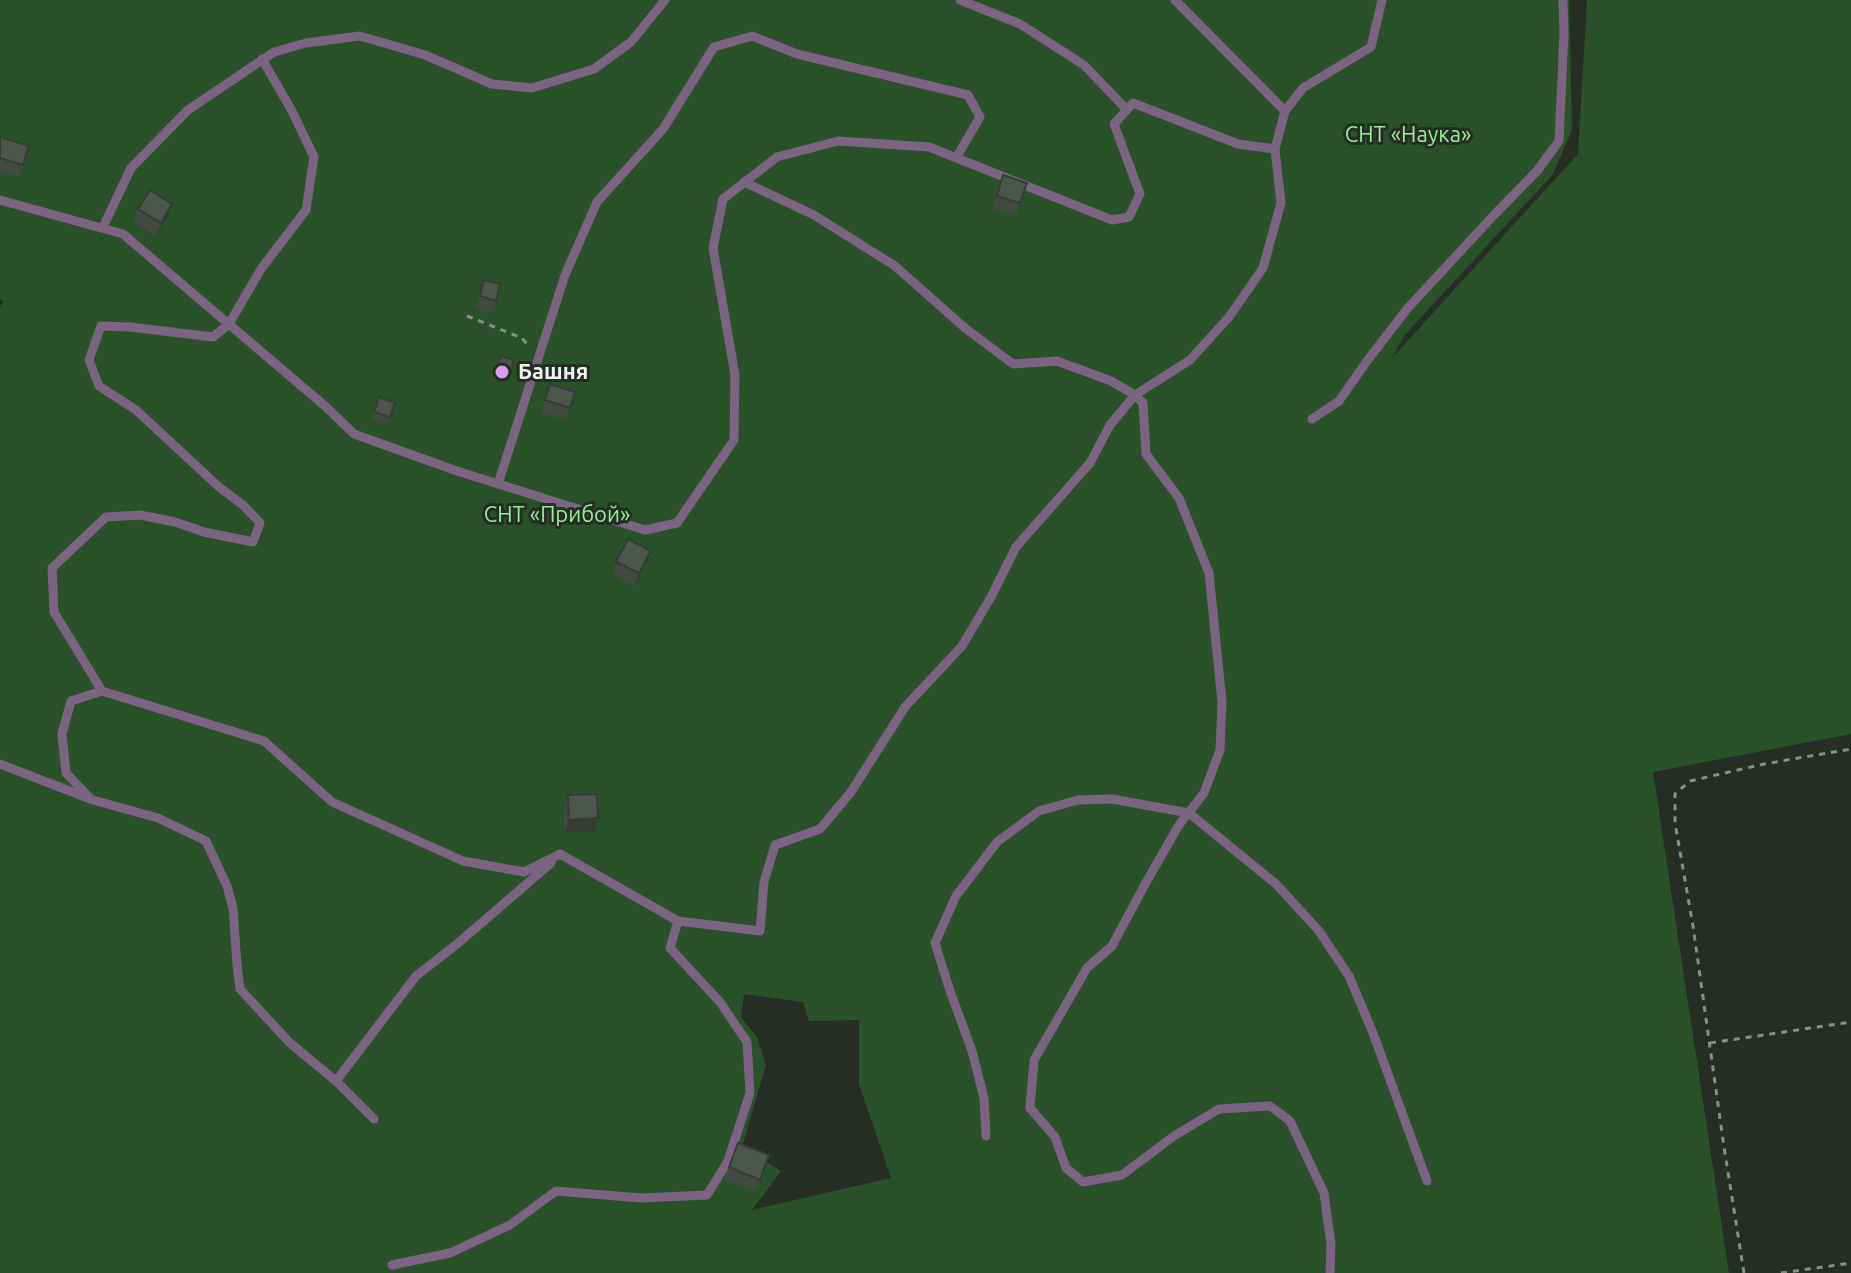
<!DOCTYPE html>
<meta charset="utf-8">
<style>
body{margin:0}
canvas{display:block;background:#252d25}
</style>
<canvas width="1851" height="1273"></canvas>
<script>
const ctx = document.querySelector('canvas').getContext('2d');
ctx.lineJoin = 'round';
function paint(path, color) {
  ctx.fillStyle = color;
  ctx.fill(path, 'evenodd');
}
function poly(rows) {
  const path = new Path2D();
  for (const r of rows) {
    path.moveTo(r[0], r[1]);
    for (let i = 2; i < r.length; i += 2) path.lineTo(r[i], r[i + 1]);
  }
  return path;
}
function strokePath(path, color, width, dash) {
  ctx.strokeStyle = color;
  ctx.lineWidth = width;
  ctx.lineCap = dash ? 'butt' : 'round';
  ctx.setLineDash(dash || []);
  ctx.stroke(path);
}
function write(font, color, halo, rows, align = 'center') {
  ctx.font = font + ' Ubuntu,sans-serif';
  ctx.lineWidth = 6;
  ctx.setLineDash([]);
  ctx.textBaseline = 'middle';
  ctx.strokeStyle = halo;
  ctx.fillStyle = color;
  for (const [text, x, y, turn = 0] of rows) {
    ctx.save();
    ctx.translate(x, y);
    ctx.rotate((+turn || 0) * Math.PI / 180);
    ctx.textAlign = isNaN(turn) ? turn : align;
    if (halo) ctx.strokeText(text, 0, 0);
    ctx.fillText(text, 0, 0);
    ctx.restore();
  }
}
const green = poly([
 [0,0,1569,0,1572,130,1553,174,1404,336,1392,358,1578,154,1587,0,1851,0,1851,734,1653,772,1729,1273,0,1273,0,308,3,301,0,299],
 [744,994,803,1002,809,1021,859,1020,859,1084,891,1178,752,1210,781,1171,742,1147,766,1065,757,1037,741,1017]
]);
const path = poly([
 [467,316,522,338,530,348],
 [1710,1043,1851,1022],
 [1744,1273,1724,1147,1693,926,1675,823,1675,794,1690,781,1764,764,1851,749],
 [1781,1273,1851,1263]
]);
const service = poly([
 [960,0,1020,24,1084,65,1127,110],
 [1175,0,1285,111],
 [262,59,292,111,314,157,306,210,261,269,229,324,213,337,130,327,101,326,89,360,99,386,136,410,219,487,243,505,260,523,253,542,204,532,175,522,140,515,106,517,52,568,54,612,102,691,264,741,332,802,463,861,524,872,560,854,678,921,760,931,764,882,775,845,820,829,851,792,905,707,962,646,991,597,1016,547,1090,463,1110,425,1135,395,1190,360,1229,317,1263,268,1281,203,1275,149,1285,111,1303,88,1371,47,1382,0],
 [744,182,814,215,895,266,965,328,1013,364,1057,361,1111,381,1135,395,1143,403,1146,454,1179,498,1209,573,1222,702,1220,750,1204,793,1179,825,1144,886,1112,946,1087,968,1034,1060,1030,1108,1055,1137,1066,1168,1083,1182,1122,1175,1174,1136,1219,1109,1270,1106,1290,1121,1324,1193,1331,1244,1330,1273],
 [0,200,123,234,325,406,354,434,457,471,645,530,677,523,734,440,735,375,713,248,723,199,777,157,838,141,929,147,1112,220,1129,217,1140,194,1114,124,1133,103,1238,144,1275,149],
 [103,227,131,168,188,110,274,52,306,43,360,36,425,55,492,84,532,88,594,69,631,42,665,0],
 [1312,419,1339,401,1367,361,1407,309,1493,216,1537,171,1559,141,1564,34,1563,0],
 [498,484,565,275,597,202,663,129,714,47,752,36,797,54,968,95,980,117,956,158],
 [0,764,93,800,158,818,206,841,227,886,233,908,237,965,240,989,290,1043,336,1081,374,1119],
 [90,798,66,773,62,734,71,701,102,691],
 [336,1081,416,976,457,944,551,863],
 [986,1136,984,1098,972,1051,950,991,935,943,956,896,997,842,1039,811,1078,800,1112,799,1189,813,1276,884,1319,931,1349,976,1373,1033,1427,1181],
 [392,1265,450,1253,510,1225,556,1191,641,1198,707,1195,728,1161,750,1093,747,1042,720,1002,670,948,678,921]
]);
const wall = poly([
 [0,137,29,146,18,177,0,172],
 [1003,175,1020,203,1016,216,992,208],
 [172,204,168,216,156,236,133,222,138,209],
 [484,280,496,301,491,313,475,309],
 [501,356,514,360,506,383,493,378],
 [550,384,575,392,565,420,541,413],
 [379,397,395,403,387,424,372,418],
 [616,562,646,564,634,586,612,575],
 [568,795,594,831,564,832,564,807],
 [738,1143,769,1155,755,1192,724,1180]
]);
const shadedWall = poly([
 [172,204,168,216,156,236,161,223],
 [651,551,646,564,634,586,639,573],
 [598,818,594,831,564,832,569,820]
]);
const building = poly([
 [0,137,29,146,23,165,0,158,0,137],
 [1003,175,1027,183,1020,203,997,196,1003,175],
 [150,190,172,204,161,223,138,209,150,190],
 [484,280,500,284,496,301,480,296,484,280],
 [501,356,514,360,509,376,495,371,501,356],
 [550,384,575,392,570,408,545,400,550,384],
 [379,397,395,403,390,417,374,412,379,397],
 [628,539,651,551,639,573,616,562,628,539],
 [597,794,598,818,569,820,568,795,597,794],
 [738,1143,769,1155,760,1180,729,1167,738,1143]
]);
const markers = [
 [502,372,8,"#de98f2"]
];
const parkNames = [
 ["СНТ «Наука»",1408,135],
 ["СНТ «Прибой»",557,515]
];
const poiNames = [
 ["Башня",518,372]
];
paint(green, '#2a512a');
strokePath(path, '#888f88', 3, [6, 6]);
strokePath(service, '#7b6382', 9);
paint(wall, '#424a42');
paint(shadedWall, '#363c36');
paint(building, '#4d564d');
strokePath(building, '#363c36', 2);
for (const [x, y, r, color] of markers) {
  const dot = new Path2D();
  dot.arc(x, y, r, 0, 2 * Math.PI);
  ctx.fillStyle = color;
  ctx.fill(dot);
  strokePath(dot, '#252d25', 3);
}
write('22px', '#94f193', '#252d25', parkNames);
write('bold 22px', '#eef4ee', '#252d25', poiNames, 'left');
</script>
